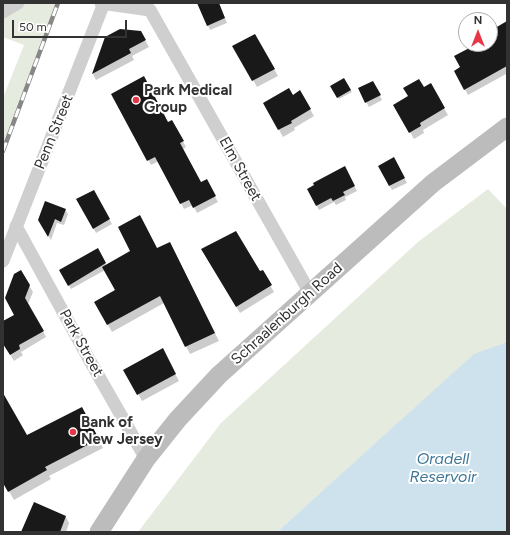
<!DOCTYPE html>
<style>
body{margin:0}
#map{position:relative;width:510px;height:535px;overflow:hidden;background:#fff;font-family:Figtree,sans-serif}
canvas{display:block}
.frame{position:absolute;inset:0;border:4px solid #323232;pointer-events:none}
.north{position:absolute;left:458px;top:12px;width:40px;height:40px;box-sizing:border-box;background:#fff;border:1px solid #adadad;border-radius:50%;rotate:0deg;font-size:11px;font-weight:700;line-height:16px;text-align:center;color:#323232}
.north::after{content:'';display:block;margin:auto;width:14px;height:18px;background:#e63749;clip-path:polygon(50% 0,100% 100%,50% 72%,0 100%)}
.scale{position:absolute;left:12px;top:20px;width:115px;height:18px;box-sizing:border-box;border:2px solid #323232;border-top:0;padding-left:5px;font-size:12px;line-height:14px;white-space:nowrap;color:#323232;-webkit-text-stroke:3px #fff;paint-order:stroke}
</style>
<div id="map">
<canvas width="510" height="535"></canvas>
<div class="frame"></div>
<div class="north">N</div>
<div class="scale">50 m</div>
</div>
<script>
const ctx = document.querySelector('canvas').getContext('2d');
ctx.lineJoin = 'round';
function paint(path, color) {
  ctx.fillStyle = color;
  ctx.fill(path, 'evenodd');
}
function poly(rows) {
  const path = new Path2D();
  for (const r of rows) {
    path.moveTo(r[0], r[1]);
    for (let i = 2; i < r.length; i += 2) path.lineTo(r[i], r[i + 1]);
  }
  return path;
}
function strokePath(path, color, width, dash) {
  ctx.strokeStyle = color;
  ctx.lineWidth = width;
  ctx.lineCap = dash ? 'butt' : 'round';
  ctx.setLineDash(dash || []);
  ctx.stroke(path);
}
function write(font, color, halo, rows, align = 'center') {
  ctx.font = font + ' Figtree,sans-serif';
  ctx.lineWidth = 4;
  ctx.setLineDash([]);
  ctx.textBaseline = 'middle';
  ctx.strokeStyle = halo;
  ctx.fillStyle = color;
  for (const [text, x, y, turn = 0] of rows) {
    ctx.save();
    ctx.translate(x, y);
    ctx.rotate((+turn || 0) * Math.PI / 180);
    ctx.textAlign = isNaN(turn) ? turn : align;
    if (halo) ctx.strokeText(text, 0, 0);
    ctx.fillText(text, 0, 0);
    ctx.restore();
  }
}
const green = poly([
 [18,3,58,3,3,151,3,98,24,45,3,37,3,23,6,10],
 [488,189,507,209,507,342,474,355,277,532,138,532,221,423,418,242]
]);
const water = poly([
 [507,342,507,532,277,532,474,354]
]);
const shadow = poly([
 [198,3,219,3,227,23,210,30],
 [507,27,507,75,506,74,468,95,455,71,461,68,479,44,490,44,490,32],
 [140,32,149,47,132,56,134,60,96,80,93,74,106,37],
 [255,35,278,76,257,87,234,47],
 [344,79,352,92,339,99,331,86],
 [373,82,382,100,369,107,359,89],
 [430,85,448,115,423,130,424,133,414,139,394,105],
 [300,92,314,116,294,128,295,130,283,137,264,103,292,96],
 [113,94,168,124,172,122,186,147,183,149,201,183,206,180,218,202,197,213,193,205,184,209,159,161,151,165],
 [394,159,407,183,392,190,379,166],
 [344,168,357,191,345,197,346,200,336,205,334,202,319,210,308,189],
 [93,191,112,224,96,233,77,199],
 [65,210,68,214,64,225,57,223,51,240,39,220],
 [170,243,219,341,190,354,164,303,112,332,95,302,116,290,105,270,71,289,60,271,97,249,106,265,157,250],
 [203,250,260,272,262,271,274,292,240,313],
 [21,272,33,292,28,304,46,337,21,352,23,355,14,361,3,342,3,331,16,315],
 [162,349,179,381,142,401,125,370],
 [3,400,27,436,86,416,103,448,49,476,51,479,14,500,3,481],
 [66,517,69,523,66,532,22,532]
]);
const building = poly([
 [197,3,219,3,225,18,207,26],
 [507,21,507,66,464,90,454,71,460,67,454,56,477,44,490,44,490,31],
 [120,29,141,31,146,40,129,49,131,53,92,74,105,37],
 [255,34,275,69,252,81,232,46],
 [144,76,168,122,172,120,184,141,180,143,201,182,207,179,216,196,193,208,189,200,180,204,155,157,147,161,111,94],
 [344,78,351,90,337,98,330,86],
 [419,79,424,87,431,83,445,108,420,123,421,126,409,133,393,105,408,96,403,88],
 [373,81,381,95,365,103,358,88],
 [289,88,293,95,300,90,311,109,291,121,292,123,278,130,263,103],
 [394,157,405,178,389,186,378,166],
 [345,166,355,186,343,192,345,195,333,201,331,198,316,206,307,189,314,185,313,183],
 [94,190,110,219,93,229,76,199],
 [45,201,66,209,61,222,55,219,48,237,38,220],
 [140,215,157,248,170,242,215,333,185,347,160,296,107,325,94,302,115,290,102,267,130,251,118,227],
 [236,231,260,271,263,270,272,285,236,307,201,249],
 [98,248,106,263,68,286,59,270],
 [21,270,30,285,25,298,44,331,19,345,20,349,10,355,3,344,3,321,14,315,5,298,14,274],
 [163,348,176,374,137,395,123,370],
 [3,393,27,435,82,407,99,439,45,467,47,470,8,492,3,483],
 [34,502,66,516,60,532,21,532]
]);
const street = poly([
 [101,3,150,10],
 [150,10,310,293],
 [3,12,18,3],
 [16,226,90,361,146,459],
 [3,261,104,3]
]);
const secondary = poly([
 [99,532,146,459,178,419,219,375,433,183,507,127]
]);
const rail = poly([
 [3,151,58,3]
]);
const markers = [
 [136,100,4,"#e63749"],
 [73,432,4,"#e63749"]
];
const poiNames = [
 ["Park Medical",144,91],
 ["Group",144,108],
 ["Bank of",81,423],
 ["New Jersey",81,440]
];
const streetNames = [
 ["Penn Street",54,132,-68],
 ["Elm Street",240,169,61],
 ["Schraalenburgh Road",287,314,-42],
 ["Park Street",81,343,61]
];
const waterNames = [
 ["Oradell",443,459],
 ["Reservoir",443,477]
];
paint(green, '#e5ebde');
paint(water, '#cee2ed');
paint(shadow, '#0003');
paint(building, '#191919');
strokePath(street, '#cfcfcf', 13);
strokePath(secondary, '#bcbcbc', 19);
strokePath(rail, '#878787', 4.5);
strokePath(rail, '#fff', 3, [9]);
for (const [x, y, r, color] of markers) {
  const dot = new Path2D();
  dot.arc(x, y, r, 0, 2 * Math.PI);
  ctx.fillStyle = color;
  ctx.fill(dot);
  strokePath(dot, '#fff', 1.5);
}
write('bold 15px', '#323232', '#fff', poiNames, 'left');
write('15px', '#323232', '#fff', streetNames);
write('italic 16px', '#3e7696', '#fff', waterNames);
</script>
